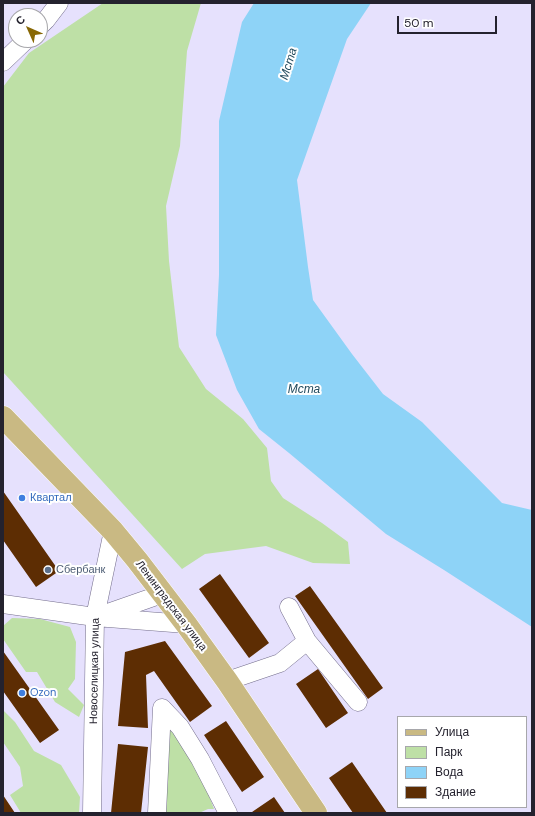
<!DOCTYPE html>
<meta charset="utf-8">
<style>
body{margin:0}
#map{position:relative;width:535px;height:816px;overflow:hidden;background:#e6e1fd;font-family:"DM Sans",sans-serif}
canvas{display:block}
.frame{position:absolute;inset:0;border:4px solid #24222e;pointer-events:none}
.legend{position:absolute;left:397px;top:716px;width:130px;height:92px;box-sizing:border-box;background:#fff;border:1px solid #a7a7ab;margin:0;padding:5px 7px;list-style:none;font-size:12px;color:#24222e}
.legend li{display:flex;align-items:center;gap:8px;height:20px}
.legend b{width:20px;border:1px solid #a7a7ab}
.north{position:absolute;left:8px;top:8px;width:40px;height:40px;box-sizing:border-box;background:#fff;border:1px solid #a7a7ab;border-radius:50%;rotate:315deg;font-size:11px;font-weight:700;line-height:16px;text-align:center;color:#24222e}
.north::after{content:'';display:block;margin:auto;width:14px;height:18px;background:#886805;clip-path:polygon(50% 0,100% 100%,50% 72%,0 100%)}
.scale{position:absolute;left:397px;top:16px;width:100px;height:18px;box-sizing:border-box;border:2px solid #24222e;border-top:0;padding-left:5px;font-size:12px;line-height:14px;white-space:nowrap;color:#24222e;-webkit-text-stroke:3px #fff;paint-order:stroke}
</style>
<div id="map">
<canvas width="535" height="816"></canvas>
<div class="frame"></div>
<ul class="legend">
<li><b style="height:5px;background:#c9b983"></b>Улица</li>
<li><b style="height:11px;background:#bee0a6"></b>Парк</li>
<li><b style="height:11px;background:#8ed3f7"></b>Вода</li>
<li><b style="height:11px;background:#5d2d03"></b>Здание</li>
</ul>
<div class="north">С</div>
<div class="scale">50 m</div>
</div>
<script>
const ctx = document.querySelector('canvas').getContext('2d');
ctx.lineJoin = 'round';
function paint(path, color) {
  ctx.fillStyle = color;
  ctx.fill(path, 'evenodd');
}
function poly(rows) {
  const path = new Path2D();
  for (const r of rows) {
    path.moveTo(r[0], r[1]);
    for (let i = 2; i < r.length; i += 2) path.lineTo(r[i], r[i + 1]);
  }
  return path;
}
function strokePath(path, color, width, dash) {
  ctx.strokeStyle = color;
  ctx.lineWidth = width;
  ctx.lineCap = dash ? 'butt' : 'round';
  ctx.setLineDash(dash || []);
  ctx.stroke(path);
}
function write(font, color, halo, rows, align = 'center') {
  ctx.font = font + ' "DM Sans",sans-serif';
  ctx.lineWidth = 4;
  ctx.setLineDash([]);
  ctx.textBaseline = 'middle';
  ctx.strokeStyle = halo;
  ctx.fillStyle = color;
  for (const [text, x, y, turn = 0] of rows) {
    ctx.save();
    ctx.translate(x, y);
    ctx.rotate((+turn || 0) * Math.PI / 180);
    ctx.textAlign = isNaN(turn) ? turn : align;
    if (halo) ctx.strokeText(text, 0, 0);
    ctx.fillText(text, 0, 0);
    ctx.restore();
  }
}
const green = poly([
 [103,3,201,3,187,51,180,146,166,206,169,261,179,347,206,389,243,419,267,448,271,481,283,498,322,523,348,542,350,564,313,563,266,546,205,554,182,569,3,372,3,87,29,53],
 [12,618,40,619,70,627,76,642,75,679,68,689,84,705,79,717,55,702,37,672,26,672,3,639,3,626],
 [3,710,15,722,34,751,61,765,80,797,79,813,21,813,10,795,23,786,20,767,3,742],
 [165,724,176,733,203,779,214,809,208,809,199,813,165,813]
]);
const water = poly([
 [254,3,371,3,347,39,297,180,308,267,313,300,352,354,383,394,422,422,502,503,532,510,532,627,444,570,386,534,289,453,259,429,237,390,216,335,219,275,219,121,242,22]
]);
const building = poly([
 [3,491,59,571,36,587,3,540],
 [220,574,269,643,249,658,199,589],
 [310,586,383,688,368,699,295,596],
 [165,641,212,706,190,722,154,671,146,675,148,728,118,726,125,652],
 [3,651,59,730,40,743,3,691],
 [318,669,348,713,326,728,296,684],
 [226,721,264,777,242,792,204,735],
 [118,744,148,747,141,813,111,813],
 [352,762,387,813,353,813,329,778],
 [3,795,15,813,3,813],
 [274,797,285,813,253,813,252,812]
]);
const minor = poly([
 [40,26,46,20,59,3],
 [3,62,26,40],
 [3,604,95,617,186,624],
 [102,615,162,594],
 [307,641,358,702],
 [227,681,280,663,307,641,289,607],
 [92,813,95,617,113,531],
 [157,813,162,708,180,727,200,759,228,813]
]);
const major = poly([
 [3,417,113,531,137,560,186,624,227,681,316,813]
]);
const markers = [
 [22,498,4,"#3f7fe0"],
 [48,570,4,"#5c6f8a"],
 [22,693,4,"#3f7fe0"]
];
const shopNames = [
 ["Квартал",30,498],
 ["Ozon",30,693]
];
const serviceNames = [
 ["Сбербанк",56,570]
];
const streetNames = [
 ["Ленинградская улица",171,606,53],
 ["Новоселицкая улица",95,671,-89]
];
const waterNames = [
 ["Мста",289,64,-73],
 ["Мста",304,390]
];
paint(green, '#bee0a6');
paint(water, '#8ed3f7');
paint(building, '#5d2d03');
strokePath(minor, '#746e8c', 19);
strokePath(major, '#fff', 23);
strokePath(minor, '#fff', 18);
strokePath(major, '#c9b983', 22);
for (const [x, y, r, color] of markers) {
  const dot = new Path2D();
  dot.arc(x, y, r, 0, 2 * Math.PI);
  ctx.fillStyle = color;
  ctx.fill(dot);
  strokePath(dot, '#fff', 1.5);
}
write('11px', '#366cbe', '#fff', shopNames, 'left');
write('11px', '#4e5e75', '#fff', serviceNames, 'left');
write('11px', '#24222e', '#fff', streetNames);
write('italic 12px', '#244c5f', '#fff', waterNames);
</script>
